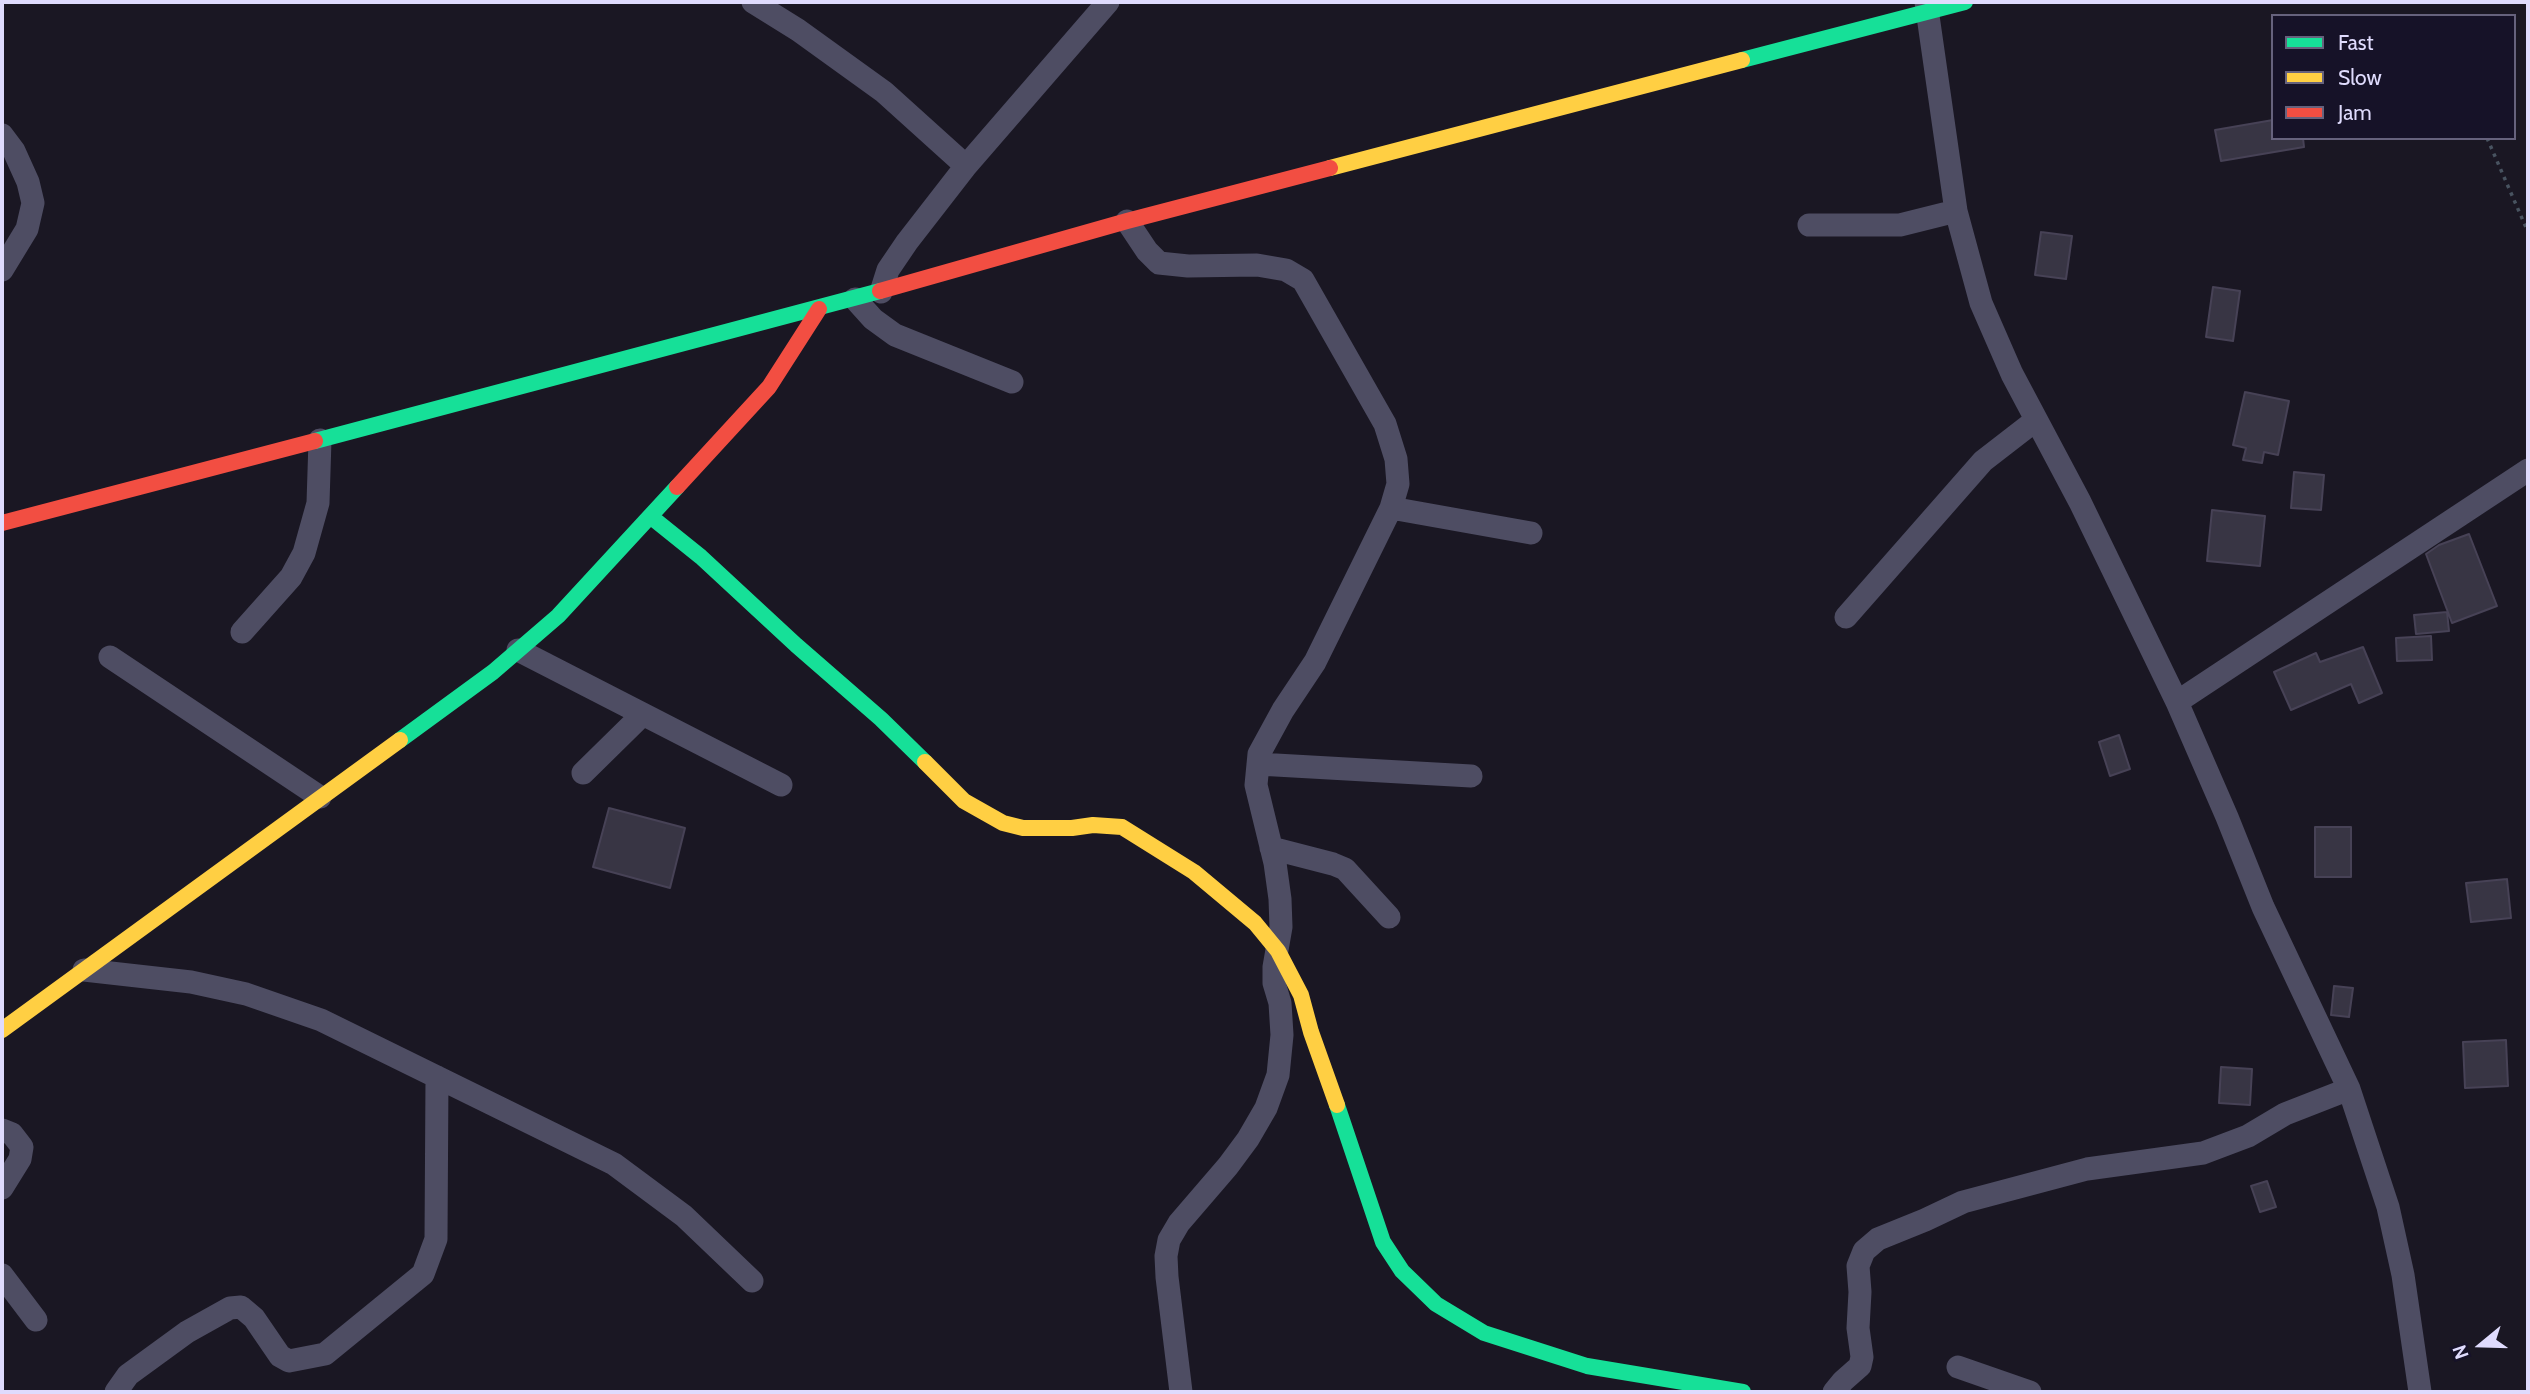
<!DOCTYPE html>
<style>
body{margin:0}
#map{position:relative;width:2530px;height:1394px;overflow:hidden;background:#1a1723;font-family:Cabin,sans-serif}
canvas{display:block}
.frame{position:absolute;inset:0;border:4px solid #dfdbfd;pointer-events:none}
.legend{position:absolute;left:2271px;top:14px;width:245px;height:126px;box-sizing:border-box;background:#161228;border:2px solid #66627d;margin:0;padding:9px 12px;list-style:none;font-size:21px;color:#dfdbfd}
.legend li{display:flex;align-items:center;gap:14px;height:35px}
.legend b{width:35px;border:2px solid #66627d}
.north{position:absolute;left:2446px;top:1310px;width:70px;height:70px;-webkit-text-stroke:5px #161228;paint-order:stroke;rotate:251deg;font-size:19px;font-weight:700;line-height:28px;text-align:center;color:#dfdbfd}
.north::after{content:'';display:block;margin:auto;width:24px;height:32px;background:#dfdbfd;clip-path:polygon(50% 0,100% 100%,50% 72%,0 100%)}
</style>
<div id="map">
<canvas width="2530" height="1394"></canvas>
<div class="frame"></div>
<ul class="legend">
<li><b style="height:9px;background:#16e098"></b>Fast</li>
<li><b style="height:9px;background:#ffcf43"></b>Slow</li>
<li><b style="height:9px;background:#f24e42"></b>Jam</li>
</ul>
<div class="north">N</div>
</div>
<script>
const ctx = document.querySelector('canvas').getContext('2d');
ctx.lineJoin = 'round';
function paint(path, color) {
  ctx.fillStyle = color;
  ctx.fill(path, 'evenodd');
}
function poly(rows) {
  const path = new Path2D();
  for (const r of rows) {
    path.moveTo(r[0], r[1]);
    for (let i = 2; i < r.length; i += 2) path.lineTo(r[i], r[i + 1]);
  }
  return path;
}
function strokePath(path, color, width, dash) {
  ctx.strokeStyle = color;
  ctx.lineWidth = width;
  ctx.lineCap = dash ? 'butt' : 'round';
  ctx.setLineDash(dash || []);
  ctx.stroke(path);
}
const building = poly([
 [2273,120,2273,138,2303,138,2304,147,2221,161,2215,130,2273,120],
 [2041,232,2072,236,2066,279,2035,275,2041,232],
 [2213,287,2240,291,2233,341,2206,337,2213,287],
 [2245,392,2289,401,2278,455,2264,452,2262,463,2243,460,2246,448,2233,445,2245,392],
 [2294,472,2324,475,2321,510,2291,508,2294,472],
 [2212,510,2265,516,2260,566,2207,561,2212,510],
 [2469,534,2497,606,2452,623,2426,554,2439,545,2469,534],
 [2447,612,2449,631,2416,634,2414,615,2447,612],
 [2431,636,2432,660,2397,661,2396,638,2431,636],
 [2363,647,2382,693,2359,703,2351,684,2291,710,2274,672,2316,653,2320,662,2363,647],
 [2119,735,2130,769,2110,776,2099,742,2119,735],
 [609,808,685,828,670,888,593,867,609,808],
 [2315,827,2351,827,2351,877,2315,877,2315,827],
 [2507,879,2511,918,2471,922,2466,883,2507,879],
 [2334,986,2353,988,2349,1017,2331,1015,2334,986],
 [2506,1040,2508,1086,2465,1088,2463,1042,2506,1040],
 [2221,1067,2252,1069,2250,1105,2219,1103,2221,1067],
 [2267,1181,2276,1207,2260,1212,2251,1186,2267,1181]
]);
const path = poly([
 [2487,138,2528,232]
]);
const street = poly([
 [753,2,798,30,884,92,966,166],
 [1926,2,1956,211,1981,303,2012,374,2080,502,2177,702,2227,817,2263,907,2349,1089,2388,1207,2403,1275,2420,1392],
 [2,135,14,151,28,182,33,203,27,229,2,270],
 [1127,221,1147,251,1159,263,1188,266,1257,265,1286,270,1303,280,1385,424,1396,459,1398,484,1391,508,1315,662,1283,710,1259,754,1256,785,1275,863,1280,899,1281,927,1274,967,1274,983,1280,1003,1282,1035,1278,1075,1266,1108,1248,1139,1228,1166,1179,1223,1169,1240,1166,1256,1167,1277,1181,1392],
 [1809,225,1900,225,1956,211],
 [881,292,888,270,907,242,966,166,1108,2],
 [855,299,873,319,895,335,1012,382],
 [1391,508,1531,533],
 [1846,617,1983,461,2036,420],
 [242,632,291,577,304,553,318,503,320,440],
 [518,650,781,785],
 [110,657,320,797],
 [2177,702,2528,470],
 [1258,764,1471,776],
 [583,773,643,714],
 [1271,848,1333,864,1345,869,1389,917],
 [84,970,191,982,246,994,321,1020,614,1164,684,1216,752,1281],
 [2,1130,12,1134,22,1147,20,1159,2,1188],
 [2,1275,36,1320],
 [1958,1367,2030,1392],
 [116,1392,128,1375,187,1332,230,1308,241,1307,254,1318,280,1356,289,1361,325,1354,423,1274,436,1239,437,1077],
 [1834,1392,1843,1381,1860,1366,1862,1357,1858,1328,1860,1292,1858,1266,1864,1251,1878,1239,1925,1220,1963,1202,2087,1169,2203,1153,2248,1136,2285,1114,2349,1089]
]);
const fast = poly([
 [1742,60,1965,2],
 [315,441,880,291],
 [650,516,701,557,796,645,881,719,925,762],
 [400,740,493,672,558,616,677,487],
 [1337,1105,1383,1242,1402,1271,1436,1304,1484,1333,1587,1366,1743,1392]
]);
const slow = poly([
 [1330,168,1742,60],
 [925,762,964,801,1003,823,1023,828,1072,828,1093,825,1122,827,1194,872,1255,923,1278,951,1301,995,1311,1032,1337,1105],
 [2,1030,400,740]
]);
const jam = poly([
 [880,291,1127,221,1330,168],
 [677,487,769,387,819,309],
 [2,523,315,441]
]);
paint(building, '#383544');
strokePath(building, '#474256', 2);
strokePath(path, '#485360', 3.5, [3.5, 5]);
strokePath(street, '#4e4d63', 23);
strokePath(fast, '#16e098', 16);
strokePath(slow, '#ffcf43', 16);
strokePath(jam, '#f24e42', 16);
</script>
